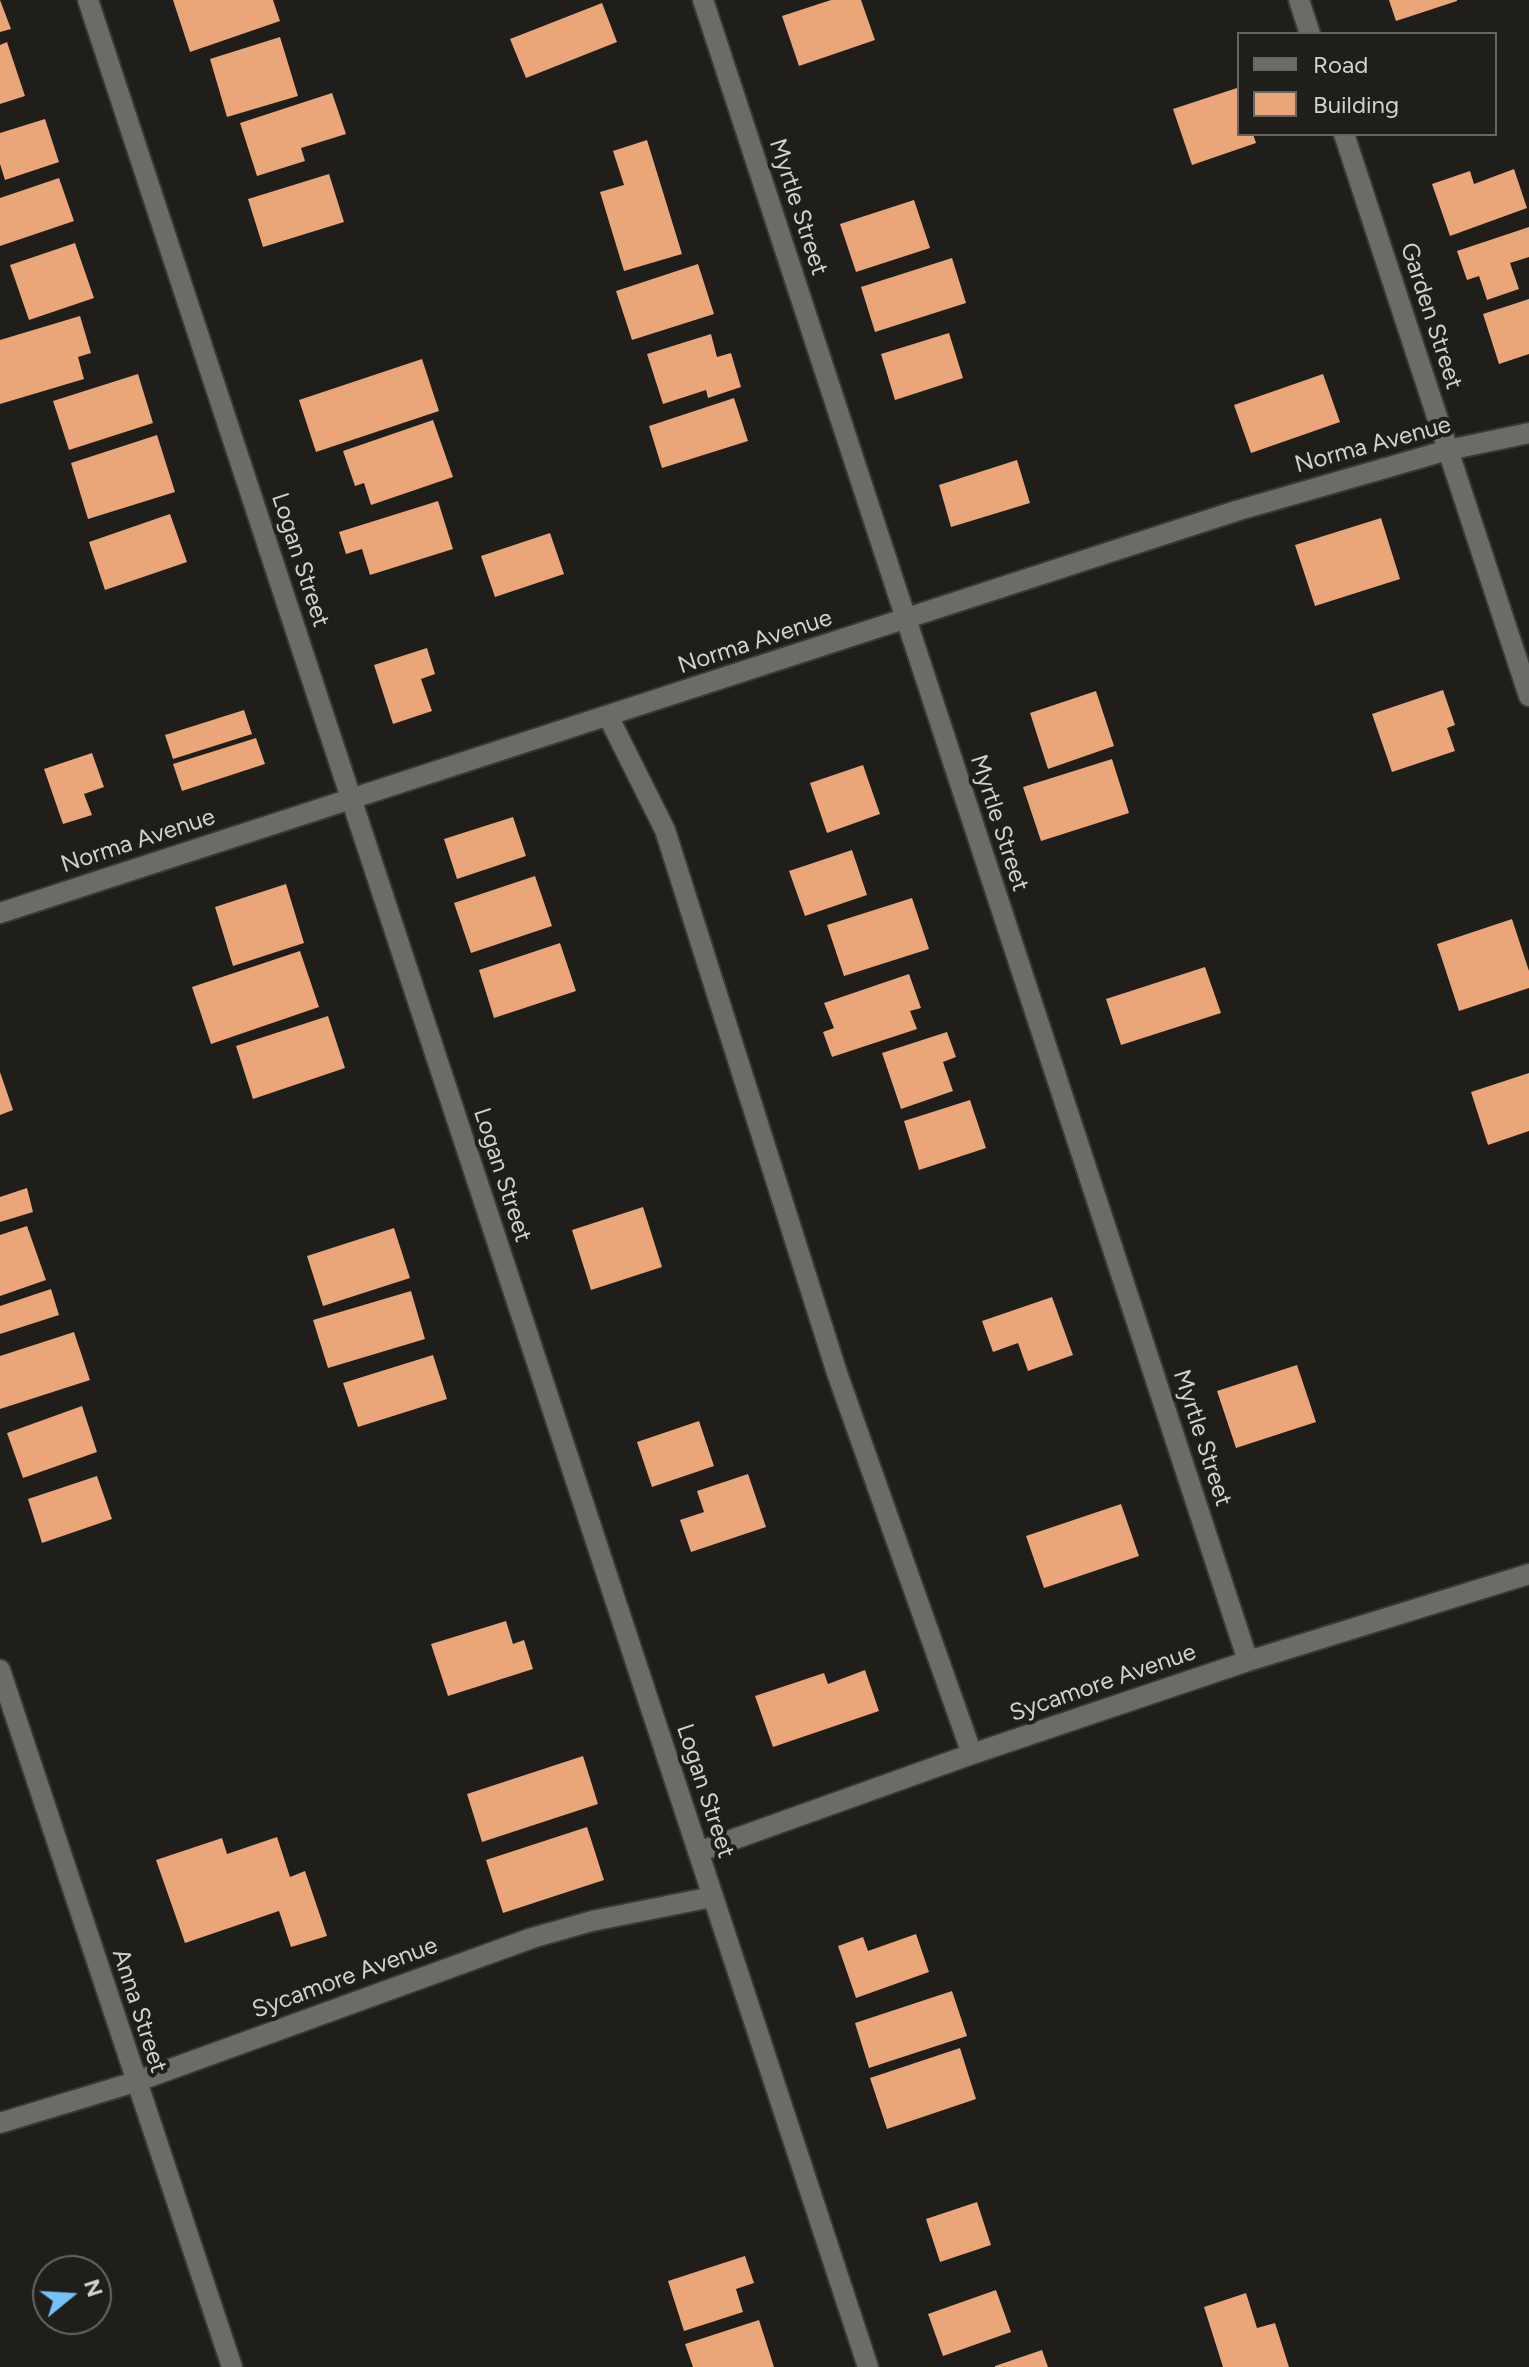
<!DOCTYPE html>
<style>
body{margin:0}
#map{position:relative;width:1529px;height:2367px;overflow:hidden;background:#1f1e1b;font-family:Figtree,sans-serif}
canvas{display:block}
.legend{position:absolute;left:1237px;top:32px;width:260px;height:104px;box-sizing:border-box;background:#1f1e1b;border:2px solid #666663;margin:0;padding:10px 14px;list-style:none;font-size:24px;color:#d1d1cf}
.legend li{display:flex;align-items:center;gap:16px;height:40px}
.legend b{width:40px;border:2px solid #666663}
.north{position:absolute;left:32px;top:2255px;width:80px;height:80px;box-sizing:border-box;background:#1f1e1b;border:2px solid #666663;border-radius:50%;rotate:72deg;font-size:22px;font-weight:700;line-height:32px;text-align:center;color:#d1d1cf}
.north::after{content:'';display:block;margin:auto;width:28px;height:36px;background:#75c0f6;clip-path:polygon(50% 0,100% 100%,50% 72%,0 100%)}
</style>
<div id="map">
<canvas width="1529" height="2367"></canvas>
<ul class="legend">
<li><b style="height:10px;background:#6c6c67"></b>Road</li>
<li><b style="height:22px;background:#eaa578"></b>Building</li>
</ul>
<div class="north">N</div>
</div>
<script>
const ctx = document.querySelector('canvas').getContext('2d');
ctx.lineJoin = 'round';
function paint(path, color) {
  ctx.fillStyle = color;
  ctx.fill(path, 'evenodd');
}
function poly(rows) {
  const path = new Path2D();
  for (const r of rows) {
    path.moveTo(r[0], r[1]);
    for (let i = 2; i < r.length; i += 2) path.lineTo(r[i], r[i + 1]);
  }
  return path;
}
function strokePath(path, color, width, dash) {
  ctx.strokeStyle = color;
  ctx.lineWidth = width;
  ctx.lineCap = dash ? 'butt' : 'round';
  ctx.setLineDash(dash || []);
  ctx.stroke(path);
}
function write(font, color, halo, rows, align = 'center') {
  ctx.font = font + ' Figtree,sans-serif';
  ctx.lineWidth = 8;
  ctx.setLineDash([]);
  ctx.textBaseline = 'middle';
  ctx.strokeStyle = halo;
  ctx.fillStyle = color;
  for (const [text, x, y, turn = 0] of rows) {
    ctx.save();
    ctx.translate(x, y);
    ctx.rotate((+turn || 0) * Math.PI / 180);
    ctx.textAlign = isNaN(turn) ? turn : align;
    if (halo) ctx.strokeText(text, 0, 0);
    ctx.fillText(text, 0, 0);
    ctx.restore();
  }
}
const building = poly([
 [0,0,11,29,0,32],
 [173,0,273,0,280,21,190,52],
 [831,0,861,0,875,40,799,66,782,16],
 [1389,0,1457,0,1457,1,1396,21],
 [602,3,617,42,526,78,510,39],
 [280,37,298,96,227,117,210,59],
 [7,42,25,96,0,104,0,45],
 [1237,88,1239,134,1253,134,1256,143,1192,165,1173,109],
 [332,93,346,134,301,148,305,161,257,176,240,123],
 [45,119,59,162,5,180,0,164,0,133],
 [647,140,682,254,624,271,600,192,624,185,613,151],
 [1514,169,1527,208,1450,236,1432,184,1470,171,1474,184],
 [329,174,344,222,263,247,248,199],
 [59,178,74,221,0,246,0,198],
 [914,200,930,248,856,272,840,224],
 [1529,227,1529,257,1510,263,1519,289,1487,300,1479,276,1467,280,1457,251],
 [75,243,94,298,29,320,10,265],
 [952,258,966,303,875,332,861,287],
 [698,264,714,314,632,340,616,291],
 [1529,299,1529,354,1499,364,1483,314],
 [80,316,91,353,78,357,84,379,0,404,0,340],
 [949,333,963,378,895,400,881,354],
 [711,334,717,357,731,353,741,387,708,398,706,390,663,404,647,354],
 [422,359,439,411,316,452,299,400],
 [138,374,153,423,69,450,53,401],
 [1323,374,1340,422,1251,453,1234,405],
 [734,398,748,441,662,468,649,426],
 [433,420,453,477,371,505,364,483,355,486,343,451],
 [157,435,175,492,88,519,71,463],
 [1017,460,1030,503,951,527,939,485],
 [438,501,453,549,370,575,362,549,346,554,339,532],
 [170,514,187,562,105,590,89,542],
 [1381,518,1400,579,1315,606,1295,545],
 [550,533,564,574,495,597,481,556],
 [427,648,435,674,421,679,432,711,393,724,374,665],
 [1443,690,1455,725,1447,728,1455,751,1392,772,1372,714],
 [1096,691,1114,746,1048,769,1030,713],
 [244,710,252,734,173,759,165,735],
 [256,738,265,764,182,791,173,764],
 [92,753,104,787,84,794,92,815,63,824,44,769],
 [1112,759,1129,813,1041,841,1023,787],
 [863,765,880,814,827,833,810,783],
 [513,817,526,856,457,879,444,839],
 [852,850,867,895,805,916,789,871],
 [535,876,552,926,471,953,454,903],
 [286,884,304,943,233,966,215,907],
 [912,898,929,949,844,976,827,925],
 [1512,919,1529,971,1529,988,1459,1011,1437,944],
 [560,943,576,991,494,1018,479,970],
 [300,951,319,1007,211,1044,192,987],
 [1205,967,1221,1013,1121,1045,1106,999],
 [909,974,921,1008,910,1011,917,1029,832,1057,823,1032,834,1028,824,1003],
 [328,1016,345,1068,253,1099,236,1046],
 [947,1032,956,1057,943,1062,953,1091,901,1109,882,1053],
 [0,1072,13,1110,0,1115],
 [1529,1073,1529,1131,1488,1145,1471,1092],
 [970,1100,986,1148,919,1170,904,1121],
 [27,1188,33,1212,0,1222,0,1197],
 [643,1207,662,1267,591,1290,572,1230],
 [27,1226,46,1280,0,1296,0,1235],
 [394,1228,410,1278,323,1306,307,1256],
 [51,1289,59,1315,0,1334,0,1306],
 [411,1291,425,1339,328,1368,313,1320],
 [1052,1297,1073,1355,1028,1371,1018,1343,993,1352,982,1321],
 [74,1332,90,1380,0,1409,0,1356],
 [433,1355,447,1399,358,1427,343,1383],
 [1297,1365,1316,1422,1236,1448,1217,1391],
 [82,1406,97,1452,23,1478,7,1433],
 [699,1421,714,1466,652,1487,637,1442],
 [748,1474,766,1527,691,1552,680,1520,704,1512,697,1491],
 [97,1476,112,1519,42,1543,28,1499],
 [1121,1504,1139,1556,1044,1588,1026,1536],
 [506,1621,513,1644,524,1640,533,1669,448,1696,431,1644],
 [865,1670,879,1711,773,1747,755,1696,824,1673,828,1684],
 [583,1756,598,1804,482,1842,467,1794],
 [587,1827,604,1880,503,1913,486,1860],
 [277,1837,290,1877,305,1871,327,1936,291,1947,279,1911,185,1943,156,1860,222,1838,227,1854],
 [916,1934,929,1972,856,1998,838,1946,863,1937,868,1951],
 [952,1991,967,2036,869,2068,855,2023],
 [960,2048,976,2099,887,2129,870,2078],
 [977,2202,991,2245,940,2262,926,2219],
 [745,2256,754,2283,736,2289,743,2312,684,2331,668,2281],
 [996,2290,1011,2332,943,2356,928,2314],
 [1246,2293,1257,2328,1275,2323,1289,2367,1223,2367,1204,2307],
 [759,2320,774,2367,693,2367,685,2344],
 [1042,2350,1048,2367,995,2367,995,2366]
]);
const minor = poly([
 [88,0,868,2367],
 [703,0,1248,1661],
 [1299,0,1310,34],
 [1344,134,1529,696],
 [608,716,665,830,837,1373,972,1754],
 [0,913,1236,511,1448,450,1529,433],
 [0,1670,232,2367],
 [698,1852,972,1754,1248,1661,1529,1574],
 [0,2123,135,2082,532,1938,592,1921,712,1897]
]);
const streetNames = [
 ["Myrtle Street",798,207,72],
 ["Garden Street",1431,316,72],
 ["Norma Avenue",1373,445,-15],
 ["Logan Street",300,560,72],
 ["Norma Avenue",755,642,-18],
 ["Myrtle Street",999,823,72],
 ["Norma Avenue",138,841,-18],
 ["Logan Street",502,1175,72],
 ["Myrtle Street",1202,1438,72],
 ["Sycamore Avenue",1103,1683,-19],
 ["Logan Street",705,1791,72],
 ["Sycamore Avenue",345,1978,-20],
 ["Anna Street",139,2011,72]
];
paint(building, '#eaa578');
strokePath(minor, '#393836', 24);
strokePath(minor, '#6c6c67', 20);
write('24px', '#d1d1cf', '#1f1e1b', streetNames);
</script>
